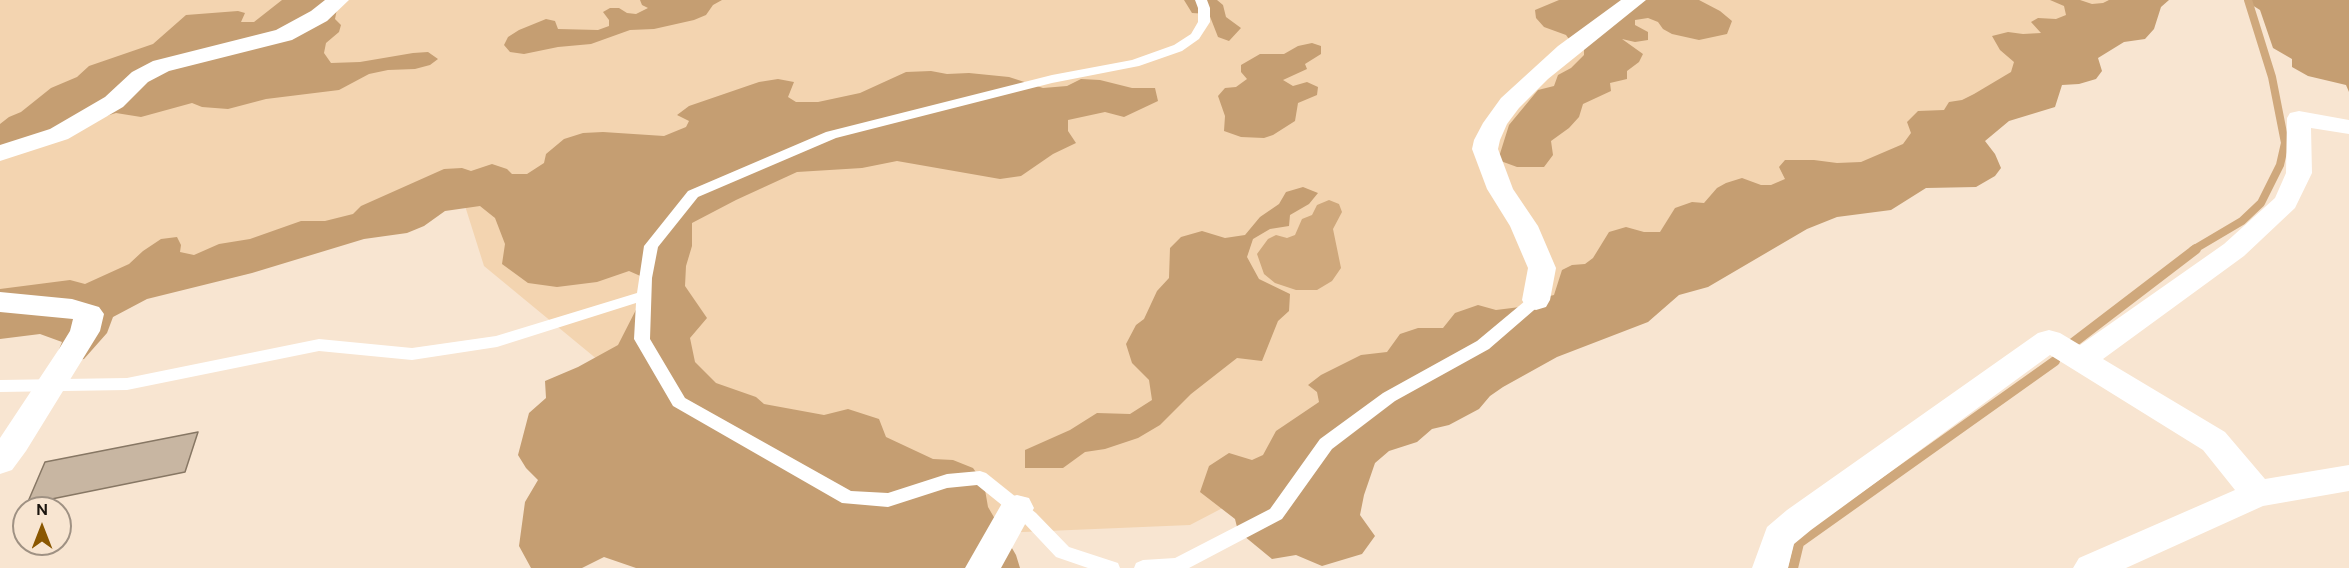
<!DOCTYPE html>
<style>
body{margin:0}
#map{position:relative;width:2349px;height:568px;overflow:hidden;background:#f8e5d1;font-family:"DM Sans",sans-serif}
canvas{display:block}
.north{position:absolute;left:12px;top:496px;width:60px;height:60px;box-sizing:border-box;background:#f8e5d1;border:2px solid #9f9183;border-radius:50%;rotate:0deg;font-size:16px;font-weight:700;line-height:24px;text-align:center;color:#1a140d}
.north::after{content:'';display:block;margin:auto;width:21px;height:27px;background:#8a5701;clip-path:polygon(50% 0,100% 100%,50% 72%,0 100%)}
</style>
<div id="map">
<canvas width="2349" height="568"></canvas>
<div class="north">N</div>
</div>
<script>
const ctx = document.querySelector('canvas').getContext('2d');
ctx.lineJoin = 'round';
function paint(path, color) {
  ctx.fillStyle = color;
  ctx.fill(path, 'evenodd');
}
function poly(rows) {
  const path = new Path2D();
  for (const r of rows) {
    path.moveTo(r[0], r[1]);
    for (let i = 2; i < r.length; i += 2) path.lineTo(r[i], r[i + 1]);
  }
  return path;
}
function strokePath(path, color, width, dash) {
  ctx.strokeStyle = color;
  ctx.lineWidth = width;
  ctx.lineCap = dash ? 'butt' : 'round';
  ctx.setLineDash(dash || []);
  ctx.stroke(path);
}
const green = poly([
 [0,0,2146,0,2125,29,1756,230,1190,525,1000,533,604,365,484,266,460,190,0,320]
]);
const forest = poly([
 [282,0,330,0,338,4,335,19,341,25,339,32,326,43,324,53,331,63,360,62,413,53,428,52,438,59,430,65,415,69,388,70,369,74,339,90,266,99,228,109,202,107,192,103,141,117,116,113,0,148,0,124,9,117,21,112,51,88,77,77,89,66,153,44,186,15,238,11,245,13,241,22,254,22],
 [640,0,722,0,713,5,706,15,694,20,654,29,630,30,591,44,558,47,524,54,510,52,504,45,508,37,519,30,546,19,555,21,558,29,598,30,609,26,609,20,603,12,610,8,619,8,627,13,636,14,648,8,642,5],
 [1184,0,1217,0,1223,5,1226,17,1241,28,1229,41,1218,37,1209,14,1192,13],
 [1559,0,1699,0,1720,11,1732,21,1727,34,1699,40,1672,34,1663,29,1658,22,1648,18,1635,20,1635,25,1648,32,1648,40,1635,42,1622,39,1643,54,1639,62,1627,71,1627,79,1610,83,1611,91,1583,104,1579,117,1569,128,1551,141,1553,155,1544,167,1517,167,1498,160,1509,125,1538,90,1554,86,1558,75,1571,68,1584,55,1584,46,1571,42,1566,35,1544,27,1536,18,1535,10],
 [2050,0,2080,0,2092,4,2103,3,2109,0,2169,0,2161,7,2154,29,2145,39,2124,42,2098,58,2102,71,2096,79,2079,84,2062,85,2055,107,2009,121,1985,141,1995,154,2001,168,1995,176,1976,187,1926,188,1891,210,1837,217,1807,229,1708,287,1679,295,1648,322,1557,357,1503,387,1490,396,1479,409,1449,425,1432,429,1417,442,1389,451,1375,463,1364,495,1360,515,1375,536,1362,554,1322,566,1296,555,1272,559,1238,531,1235,519,1200,492,1209,466,1229,453,1252,460,1263,455,1276,431,1319,402,1317,392,1308,385,1321,375,1361,355,1387,352,1400,334,1418,328,1443,328,1455,313,1478,305,1496,310,1528,306,1537,299,1554,295,1562,270,1572,265,1585,264,1593,258,1609,232,1626,227,1644,232,1660,232,1675,208,1692,202,1704,203,1717,188,1726,183,1742,178,1761,185,1771,185,1785,179,1779,167,1785,160,1814,160,1837,163,1861,162,1903,144,1911,133,1907,122,1918,111,1944,110,1949,102,1962,100,1974,94,2011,72,2014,62,2000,50,1992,36,2008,32,2023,34,2041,33,2031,22,2038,18,2056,19,2066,15,2064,6],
 [2244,0,2349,0,2349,92,2346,85,2308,76,2292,67,2292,59,2273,48,2260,10],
 [1312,43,1321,46,1321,54,1305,64,1307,69,1283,80,1293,86,1307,82,1318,87,1317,95,1298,103,1295,121,1273,135,1264,138,1241,137,1224,131,1225,116,1218,96,1225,88,1236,87,1247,79,1241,72,1241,65,1260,54,1284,54,1298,46],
 [931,71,947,74,969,73,1009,77,1043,88,1067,86,1081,79,1100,80,1132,88,1155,88,1158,101,1124,117,1105,112,1068,120,1068,131,1076,143,1053,154,1021,176,1000,179,897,161,862,168,797,172,736,200,692,223,692,246,686,266,685,286,707,318,690,338,695,362,716,383,756,397,764,404,824,415,848,409,879,419,886,437,933,459,953,460,973,468,984,484,988,507,1016,555,1020,568,636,568,604,557,582,568,531,568,519,546,525,502,538,480,526,468,518,455,529,413,546,398,545,381,578,367,618,345,643,296,645,278,629,271,597,282,557,287,528,283,502,264,505,244,495,218,480,206,445,211,424,226,407,233,364,239,252,273,147,299,113,317,107,333,84,359,53,364,62,342,40,334,0,339,0,289,70,280,85,284,129,264,143,251,161,239,177,237,181,245,180,252,194,255,219,244,250,239,301,221,325,221,353,214,361,206,444,169,462,168,471,171,492,164,507,169,512,174,527,174,544,163,546,154,564,139,583,133,603,132,664,136,686,127,689,121,677,115,689,106,759,82,778,79,794,82,788,97,796,102,818,102,860,93,906,72],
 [1303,187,1318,193,1309,204,1290,215,1289,226,1270,229,1253,239,1247,257,1259,279,1290,294,1289,311,1278,321,1262,361,1237,358,1191,394,1160,425,1138,438,1105,449,1085,452,1063,468,1025,468,1025,450,1070,430,1097,413,1130,414,1152,400,1149,380,1132,363,1126,344,1136,325,1144,319,1157,291,1169,278,1170,248,1181,237,1202,231,1225,238,1245,235,1260,217,1279,204,1286,192]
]);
const water = poly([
 [1329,200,1339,204,1342,212,1333,229,1341,268,1332,281,1317,290,1296,290,1275,283,1264,274,1257,254,1268,239,1276,235,1287,238,1295,235,1302,219,1312,215,1317,205]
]);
const streamFar1 = poly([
 [2193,250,2242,221,2261,203,2280,165,2285,143,2272,77,2248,0]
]);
const stream = poly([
 [2069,346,2196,249],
 [1793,568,1799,543,2055,361]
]);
const building = poly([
 [198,432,185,472,27,504,45,462,198,432]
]);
const lane = poly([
 [1195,0,1207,0,1210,8,1210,22,1199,39,1182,51,1139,66,1052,83,836,138,698,197,658,247,652,278,650,339,685,398,851,491,888,493,947,474,980,471,986,473,1036,513,1069,547,1118,563,1120,568,1088,568,1056,557,1024,523,977,485,947,488,888,507,842,503,673,406,634,339,636,303,497,347,412,360,319,351,127,390,0,392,0,380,127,378,319,339,412,348,496,336,637,293,644,246,688,191,826,132,1052,75,1132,60,1174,45,1191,34,1198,22,1198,8,1195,0],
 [1536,295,1544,300,1541,304,1489,349,1395,401,1332,449,1282,519,1189,568,1134,568,1136,563,1143,560,1175,558,1270,509,1320,439,1383,393,1477,341,1531,296,1536,295]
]);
const street = poly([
 [325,0,349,0,327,21,292,40,169,71,148,82,123,107,68,139,0,161,0,145,50,129,105,97,132,72,153,61,276,30,311,11,325,0],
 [1621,0,1646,0,1548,79,1519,108,1507,124,1500,140,1498,149,1513,189,1538,226,1556,268,1550,300,1546,307,1536,310,1526,307,1522,300,1528,268,1510,226,1487,189,1472,149,1474,140,1483,123,1501,98,1558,46,1621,0],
 [2299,111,2349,120,2349,134,2311,128,2312,173,2295,208,2244,256,2103,359,2225,432,2265,479,2349,465,2349,491,2263,506,2126,568,2073,568,2079,558,2235,490,2203,450,2050,355,1811,530,1794,544,1788,568,1752,568,1767,527,1787,510,2038,333,2049,330,2060,333,2080,345,2224,244,2275,198,2286,173,2287,118,2290,113,2299,111],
 [0,292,72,299,99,307,104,314,100,331,26,451,12,470,0,474,0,438,59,349,70,331,73,319,0,312,0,292],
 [1017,495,1029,498,1034,508,1001,568,965,568,1005,498,1017,495]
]);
paint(green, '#f3d4b0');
paint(forest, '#c59e72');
paint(water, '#cfa87c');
strokePath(streamFar1, '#cfa87c', 8);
strokePath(stream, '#cfa87c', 10);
paint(building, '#c8b6a2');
strokePath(building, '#877764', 1.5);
paint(lane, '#fff');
paint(street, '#fff');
</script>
